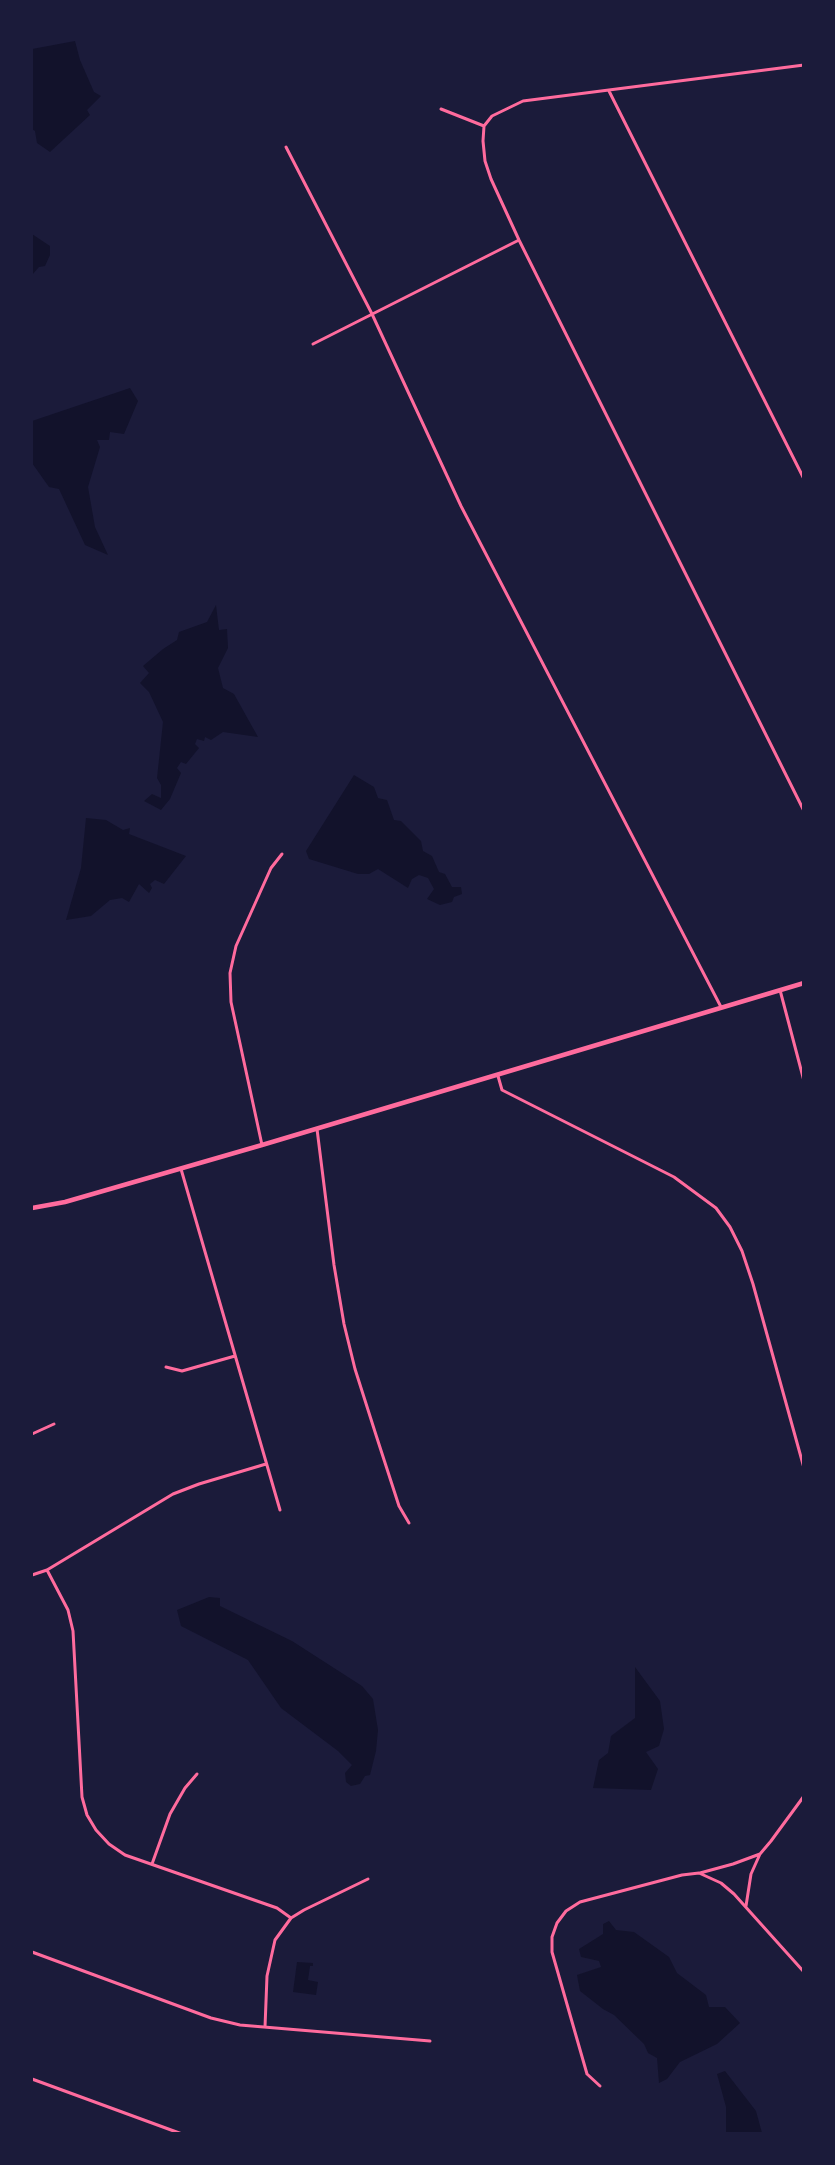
<!DOCTYPE html>
<style>
body{margin:0}
#map{position:relative;width:835px;height:2165px;overflow:hidden;background:#1b1b3a;font-family:Cabin,sans-serif}
canvas{display:block}
.frame{position:absolute;inset:0;border:33px solid #1b1b3a;pointer-events:none}
</style>
<div id="map">
<canvas width="835" height="2165"></canvas>
<div class="frame"></div>
</div>
<script>
const ctx = document.querySelector('canvas').getContext('2d');
ctx.lineJoin = 'round';
function paint(path, color) {
  ctx.fillStyle = color;
  ctx.fill(path, 'evenodd');
}
function poly(rows) {
  const path = new Path2D();
  for (const r of rows) {
    path.moveTo(r[0], r[1]);
    for (let i = 2; i < r.length; i += 2) path.lineTo(r[i], r[i + 1]);
  }
  return path;
}
function strokePath(path, color, width, dash) {
  ctx.strokeStyle = color;
  ctx.lineWidth = width;
  ctx.lineCap = dash ? 'butt' : 'round';
  ctx.setLineDash(dash || []);
  ctx.stroke(path);
}
const water = poly([
 [75,41,80,60,94,92,101,96,87,110,90,115,50,152,37,143,35,131,32,129,32,49],
 [32,234,50,246,50,255,45,266,39,267,32,275],
 [130,388,138,401,124,434,110,432,109,440,97,440,100,447,88,487,95,527,108,555,85,545,59,489,49,487,32,463,32,421],
 [216,605,219,630,227,629,228,648,218,668,223,688,234,694,258,737,223,732,211,740,205,737,204,741,197,739,195,744,199,748,186,764,181,762,177,768,181,773,170,799,161,810,144,801,152,794,161,798,161,785,157,778,163,722,149,692,140,683,149,673,143,666,163,649,177,640,179,632,207,622],
 [354,775,374,787,378,798,387,800,394,820,401,821,421,841,423,851,432,856,439,872,445,874,452,887,461,887,462,894,454,897,452,902,440,905,427,899,434,889,428,878,419,875,412,879,408,888,378,869,369,874,358,874,309,859,306,851],
 [86,818,106,820,123,830,130,828,129,834,186,856,164,884,155,880,150,884,152,888,149,893,139,884,129,902,122,898,110,900,91,916,66,920,81,868],
 [209,1597,220,1598,220,1606,292,1641,362,1686,373,1699,378,1730,376,1751,370,1775,365,1776,360,1784,351,1786,346,1782,345,1773,352,1765,338,1751,281,1708,248,1660,181,1626,177,1610],
 [635,1667,660,1701,664,1729,659,1746,646,1752,658,1769,651,1790,593,1788,599,1760,608,1753,611,1736,635,1718],
 [609,1921,616,1930,634,1932,669,1957,677,1973,706,1995,709,2007,725,2007,740,2023,717,2044,680,2062,667,2079,659,2083,657,2058,648,2053,644,2044,614,2015,603,2009,580,1991,577,1975,601,1967,599,1961,581,1957,579,1949,603,1934,603,1924],
 [297,1962,313,1963,313,1966,310,1966,308,1980,318,1982,316,1995,293,1992],
 [725,2071,756,2111,762,2133,726,2133,726,2107,717,2074]
]);
const minor = poly([
 [609,91,804,479],
 [441,109,484,126],
 [484,126,483,141,485,161,491,179,519,240,804,811],
 [484,126,492,116,523,101,804,65],
 [286,147,372,314,461,506,721,1007],
 [313,344,519,240],
 [780,990,804,1081],
 [498,1076,502,1090,674,1177,716,1208,730,1227,742,1251,753,1284,804,1468],
 [317,1129,334,1265,344,1324,355,1369,376,1435,399,1506,409,1523],
 [262,1145,231,1002,230,973,236,946,271,868,282,854],
 [181,1169,280,1510],
 [166,1367,182,1371,235,1356],
 [32,1434,54,1424],
 [47,1570,68,1610,73,1631,82,1797,87,1815,96,1830,109,1844,125,1855,277,1908,291,1918],
 [32,1575,47,1570,173,1494,199,1484,266,1464],
 [152,1864,170,1814,185,1788,197,1774],
 [700,1873,733,1864,760,1854],
 [746,1906,751,1874,760,1854,771,1841,804,1796],
 [32,1952,211,2018,240,2025,430,2041],
 [265,2027,267,1976,275,1940,291,1918,304,1910,368,1879],
 [32,2079,182,2134],
 [600,2086,587,2074,552,1952,552,1937,557,1923,566,1911,580,1902,682,1875,699,1873,721,1883,734,1894,804,1972]
]);
const secondary = poly([
 [32,1208,65,1202,262,1145,804,983]
]);
paint(water, '#12122b');
strokePath(minor, '#ff6b9d', 3);
strokePath(secondary, '#ff6b9d', 4.5);
</script>
